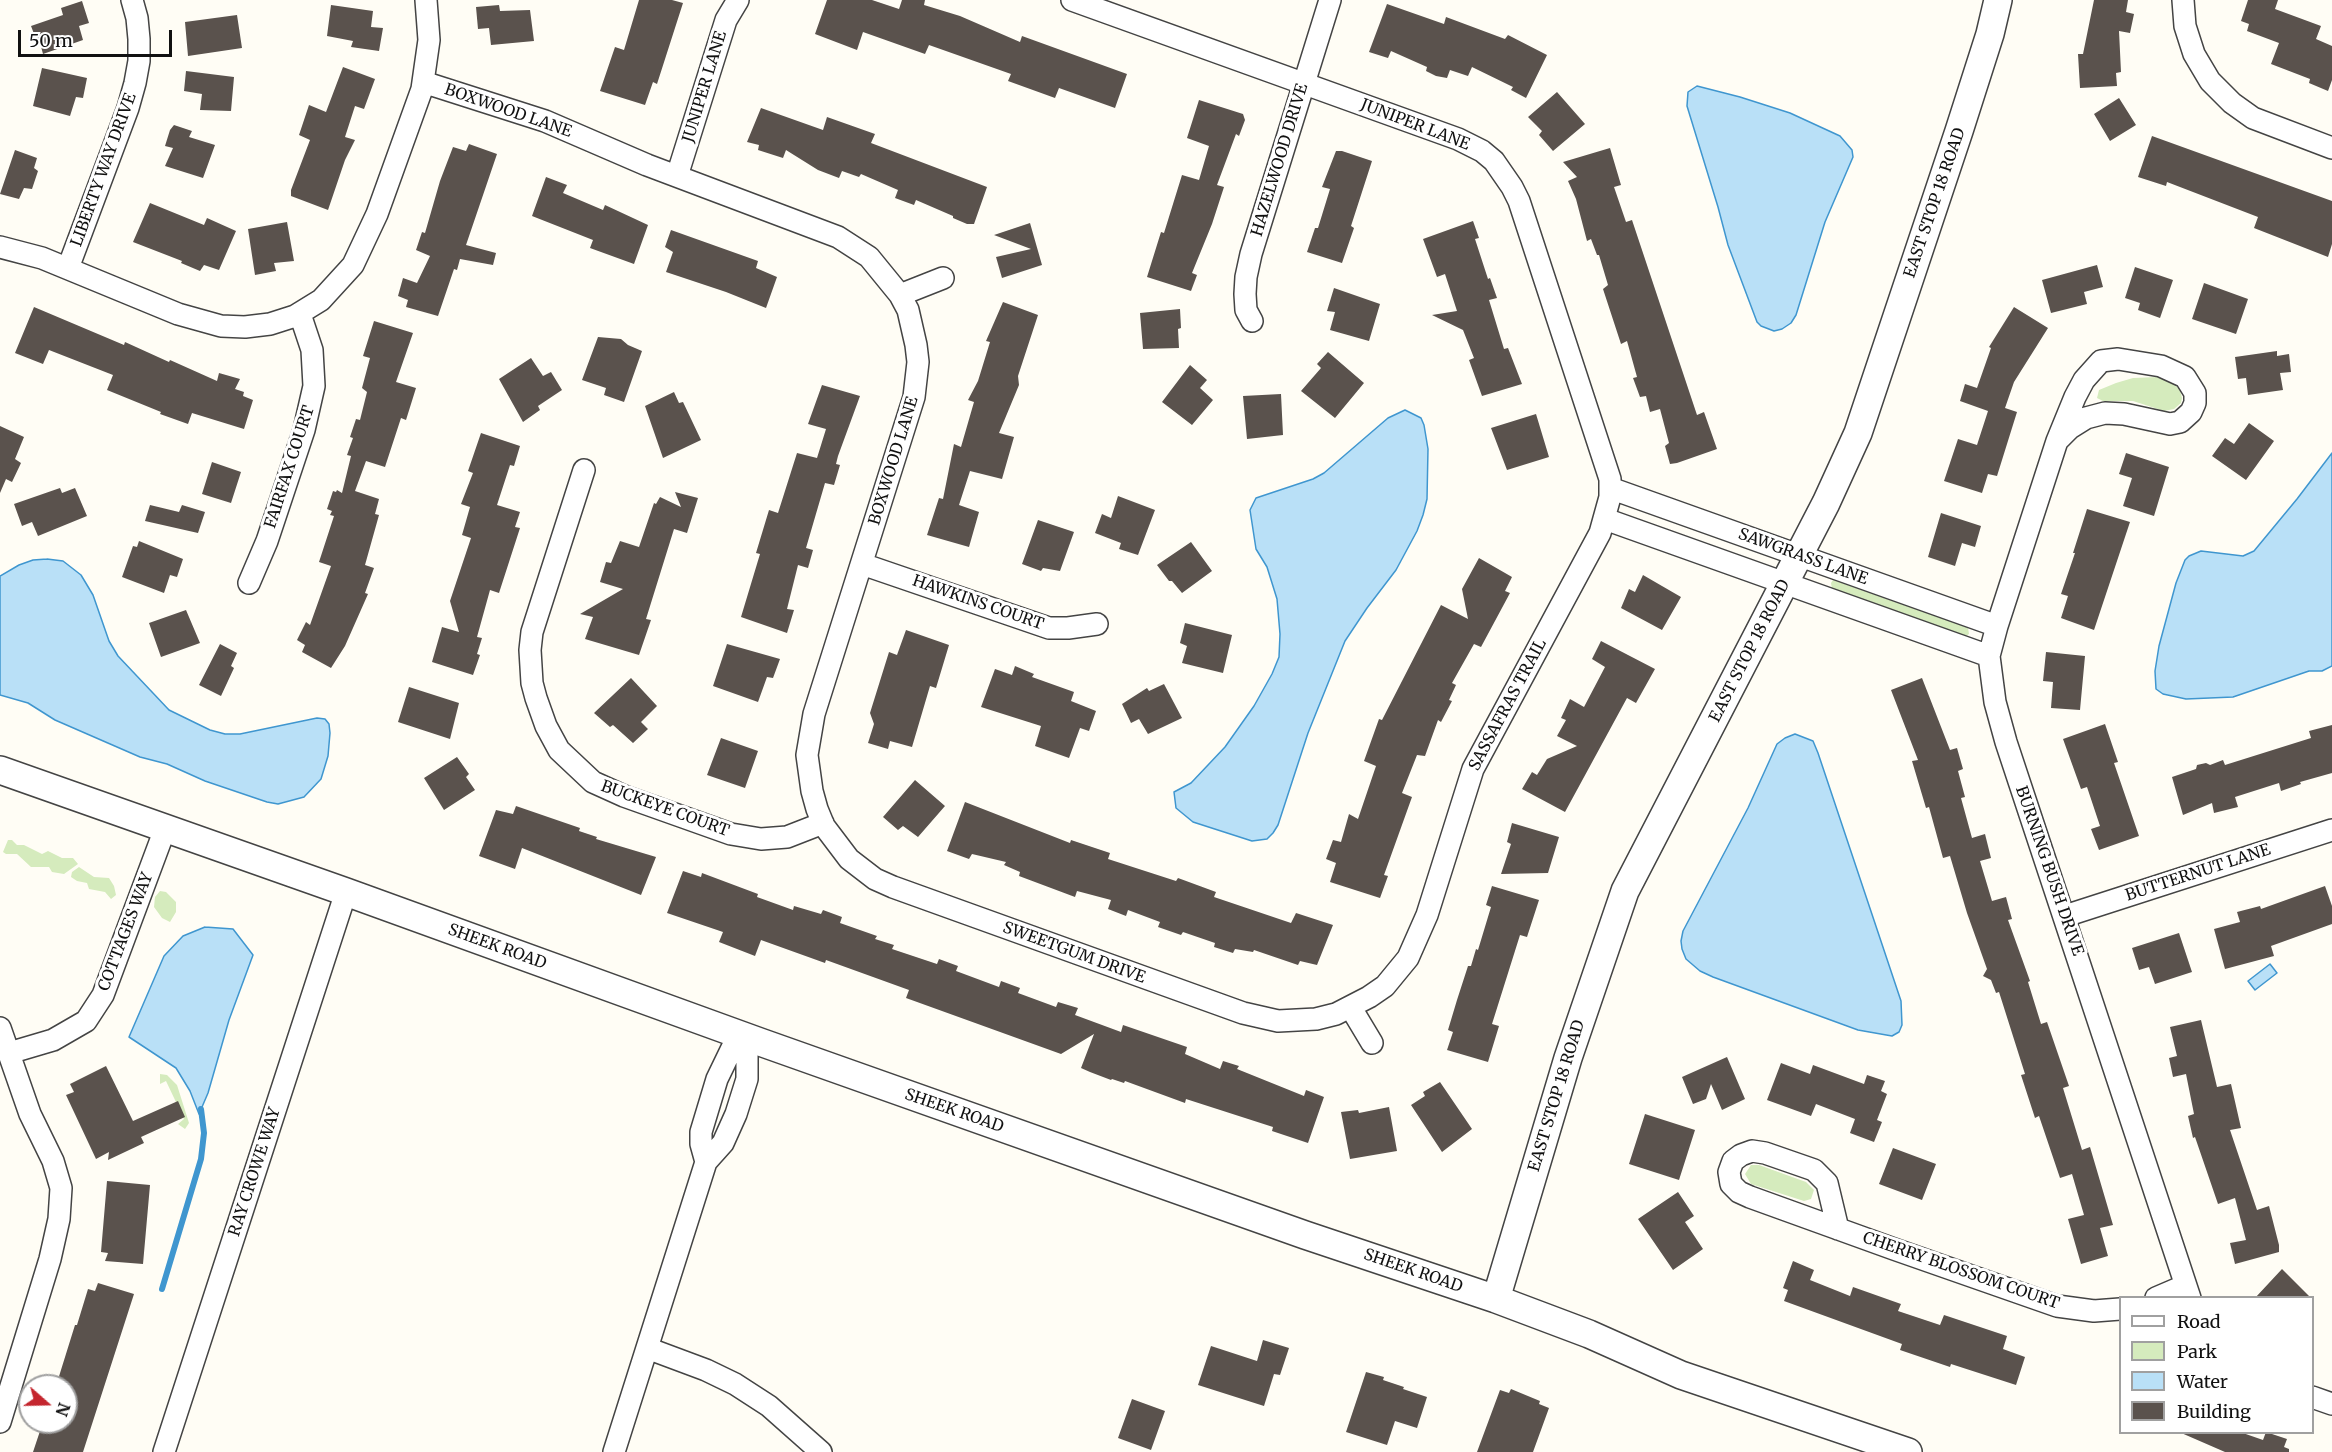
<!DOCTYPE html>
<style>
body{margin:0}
#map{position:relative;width:2332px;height:1452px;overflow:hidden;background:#fffdf5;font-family:Merriweather,serif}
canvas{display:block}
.legend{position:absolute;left:2119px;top:1296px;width:195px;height:138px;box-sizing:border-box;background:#fff;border:2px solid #a0a0a0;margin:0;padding:8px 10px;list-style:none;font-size:18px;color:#111}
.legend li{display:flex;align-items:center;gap:12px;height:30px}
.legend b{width:30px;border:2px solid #a0a0a0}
.north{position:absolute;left:18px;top:1374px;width:60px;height:60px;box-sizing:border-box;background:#fff;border:2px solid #a0a0a0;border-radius:50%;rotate:110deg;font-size:16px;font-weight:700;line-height:24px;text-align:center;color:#111}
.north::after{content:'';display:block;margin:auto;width:21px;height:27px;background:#c4262e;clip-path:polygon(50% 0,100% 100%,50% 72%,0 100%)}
.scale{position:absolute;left:18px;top:30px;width:154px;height:27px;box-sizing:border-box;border:3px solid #111;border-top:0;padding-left:8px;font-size:18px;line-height:21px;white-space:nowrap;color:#111;-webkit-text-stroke:4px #fff;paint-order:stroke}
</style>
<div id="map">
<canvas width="2332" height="1452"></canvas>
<ul class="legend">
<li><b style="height:8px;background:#fff"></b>Road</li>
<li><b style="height:16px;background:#d5ebbd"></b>Park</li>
<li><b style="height:16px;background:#b9e0f7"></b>Water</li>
<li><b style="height:16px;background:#5a524d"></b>Building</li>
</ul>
<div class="north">N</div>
<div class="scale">50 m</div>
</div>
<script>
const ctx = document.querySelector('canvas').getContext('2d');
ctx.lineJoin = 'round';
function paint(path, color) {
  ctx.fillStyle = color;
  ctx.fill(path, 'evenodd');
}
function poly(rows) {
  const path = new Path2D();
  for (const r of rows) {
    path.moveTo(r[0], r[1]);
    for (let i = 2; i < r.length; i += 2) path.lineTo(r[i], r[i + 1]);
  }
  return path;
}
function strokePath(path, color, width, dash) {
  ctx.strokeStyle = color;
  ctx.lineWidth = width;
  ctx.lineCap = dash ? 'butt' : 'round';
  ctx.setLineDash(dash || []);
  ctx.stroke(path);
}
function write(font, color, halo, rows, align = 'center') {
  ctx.font = font + ' Merriweather,serif';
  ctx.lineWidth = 6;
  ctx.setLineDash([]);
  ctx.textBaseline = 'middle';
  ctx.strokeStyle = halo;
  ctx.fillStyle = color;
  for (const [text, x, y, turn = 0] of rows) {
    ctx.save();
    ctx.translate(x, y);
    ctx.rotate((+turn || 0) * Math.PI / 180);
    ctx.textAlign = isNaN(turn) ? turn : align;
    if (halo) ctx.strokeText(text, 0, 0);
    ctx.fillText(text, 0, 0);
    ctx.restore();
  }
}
const green = poly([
 [2158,377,2172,382,2180,390,2182,398,2181,403,2174,409,2164,411,2133,401,2103,401,2097,398,2099,390,2116,383,2133,378],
 [1833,580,1966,627,1968,628,1969,634,1965,637,1832,589,1831,583],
 [8,840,12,840,17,845,24,845,42,854,48,851,62,858,73,858,78,864,64,874,52,872,49,867,31,867,17,854,6,854,3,852],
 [79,867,94,877,109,878,114,886,116,895,111,899,105,892,89,889,87,883,77,881,71,877,72,872],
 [160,891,166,892,176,902,176,912,170,922,162,918,154,907,155,897],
 [160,1074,167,1075,177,1085,189,1123,185,1129,178,1124,184,1119,166,1081,160,1084],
 [1751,1165,1759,1165,1806,1182,1814,1190,1811,1199,1804,1201,1751,1184,1745,1174]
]);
const water = poly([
 [1697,86,1740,97,1790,113,1840,136,1852,150,1853,157,1825,222,1796,315,1791,323,1782,329,1774,331,1761,326,1757,322,1728,245,1718,207,1687,106,1688,92,1697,86],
 [1405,410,1421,418,1424,425,1428,449,1427,499,1423,515,1417,531,1396,570,1367,608,1345,641,1308,733,1278,825,1273,833,1267,839,1252,841,1193,822,1176,808,1174,792,1191,783,1225,747,1254,706,1272,674,1279,657,1280,634,1277,599,1267,567,1256,549,1250,510,1256,498,1313,479,1324,473,1388,418,1405,410],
 [2332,453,2332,666,2322,671,2309,671,2233,697,2186,699,2163,694,2156,689,2155,671,2159,646,2176,583,2185,560,2189,556,2201,551,2243,556,2254,551,2297,499,2332,453],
 [47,559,63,561,81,575,93,595,109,641,118,656,169,710,210,730,225,734,240,734,317,718,325,719,329,724,330,733,328,756,321,779,304,797,278,804,267,802,205,781,167,764,140,757,55,720,28,703,0,695,0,576,19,565,33,560,47,559],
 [1795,734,1813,741,1818,753,1901,1001,1902,1025,1899,1032,1892,1036,1858,1030,1713,977,1700,971,1686,959,1682,949,1681,941,1683,931,1748,808,1777,744,1785,738,1795,734],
 [205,927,233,929,253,955,229,1020,208,1093,199,1114,190,1091,176,1068,129,1037,164,956,183,936,205,927],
 [2270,964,2277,973,2255,990,2248,981,2270,964]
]);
const stream = poly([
 [162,1289,201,1159,204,1133,201,1109]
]);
const building = poly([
 [639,0,672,0,683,3,657,84,653,82,645,105,600,91,615,47,624,50],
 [827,0,872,0,899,9,902,0,925,0,924,5,960,16,1020,42,1022,36,1127,74,1115,108,1059,88,1055,98,1008,81,1011,74,929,45,925,54,863,32,857,50,815,34],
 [2094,0,2128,0,2126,12,2134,14,2130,33,2119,31,2121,72,2116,73,2117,86,2080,88,2078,54,2083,54],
 [2248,0,2278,0,2275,9,2321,26,2316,39,2332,46,2332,80,2328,91,2309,83,2310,79,2271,64,2279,43,2247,31,2249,24,2241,21],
 [82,1,89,23,79,26,83,40,43,54,39,39,36,39,31,26,63,15,61,8],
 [1387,4,1444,24,1446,17,1505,39,1508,35,1547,55,1526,98,1511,90,1513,87,1472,67,1468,76,1450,70,1447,78,1436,76,1426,71,1427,67,1391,51,1388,58,1369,52],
 [331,5,373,11,371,27,383,28,379,51,351,47,353,41,327,36],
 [499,5,500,11,530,10,534,41,491,45,489,28,478,29,476,7],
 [237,15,242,48,188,56,185,22],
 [343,67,375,79,364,109,355,106,345,137,355,140,345,160,328,210,291,196,291,190,310,140,299,135,309,105,326,112],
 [42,68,87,78,83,98,76,97,70,116,33,106],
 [186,71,234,77,231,111,200,110,202,94,184,91],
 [1557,92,1585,124,1553,151,1539,135,1542,131,1528,117],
 [2119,98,2136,125,2110,141,2094,114],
 [1199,100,1243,114,1245,120,1239,136,1236,134,1217,185,1224,187,1212,224,1192,273,1197,275,1191,291,1147,277,1161,232,1164,233,1182,175,1199,180,1209,146,1187,138],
 [761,108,823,130,827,117,875,134,871,143,987,187,974,224,967,224,953,218,953,216,916,200,914,205,895,198,898,190,861,174,859,177,842,171,839,178,818,170,786,150,783,158,758,150,759,145,747,142],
 [174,125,192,131,189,137,215,145,203,178,165,166,173,148,165,146,170,130],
 [2152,136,2332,201,2332,244,2328,257,2254,228,2258,217,2167,182,2166,186,2138,177],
 [469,144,497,154,466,245,496,253,493,265,460,259,457,270,454,269,438,316,406,307,408,300,398,296,403,278,417,283,430,256,416,250,422,232,425,233,440,181,453,147,466,151],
 [1610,148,1621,185,1614,187,1626,222,1632,220,1697,415,1704,412,1717,449,1677,463,1670,464,1665,446,1669,443,1660,409,1650,412,1646,396,1640,397,1633,378,1637,377,1627,341,1621,344,1603,289,1608,285,1599,255,1597,255,1591,239,1587,241,1576,199,1568,181,1577,177,1563,162],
 [15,150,37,158,34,168,38,171,32,189,24,188,19,199,0,194],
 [1336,151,1342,151,1372,161,1351,226,1354,228,1342,263,1307,252,1315,228,1318,228,1330,189,1322,187],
 [546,177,567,185,563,193,603,210,605,205,648,225,634,264,590,248,593,240,532,216],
 [150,203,204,225,207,218,236,231,219,270,204,265,200,271,181,263,182,261,133,242],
 [1473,221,1479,238,1475,239,1488,279,1490,278,1497,298,1489,300,1504,349,1508,348,1522,384,1482,396,1469,360,1474,358,1463,330,1432,315,1457,311,1445,274,1437,277,1423,239],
 [287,222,294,261,274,263,276,271,255,275,248,229],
 [1030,223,1042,265,1002,278,996,257,1031,249,994,235],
 [671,230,758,261,756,268,777,277,766,308,726,292,666,272,673,252,665,247],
 [2097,265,2103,287,2084,292,2087,304,2051,313,2042,280],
 [2135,267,2173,280,2160,318,2138,310,2140,303,2125,298],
 [2204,283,2248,299,2236,334,2192,319],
 [1334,288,1380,304,1369,341,1330,330,1335,312,1327,311],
 [1003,302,1038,315,1018,376,1019,385,999,433,1014,437,1002,479,970,471,959,505,979,512,969,547,927,535,939,498,943,499,954,444,961,447,974,402,968,400,978,381,990,342,986,341],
 [34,307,124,345,125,342,169,362,170,360,217,381,219,373,240,379,235,389,244,392,243,396,253,400,244,429,192,413,188,424,160,414,161,412,107,390,113,375,49,350,43,364,15,353],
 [2014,307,2048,328,2014,382,2005,408,2017,412,1997,476,1988,474,1982,493,1944,481,1958,439,1977,445,1988,411,1960,401,1965,384,1977,388,1991,348,1989,347],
 [1180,309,1181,328,1178,329,1179,348,1143,349,1140,313],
 [374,321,413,333,396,382,416,388,406,420,401,418,385,467,366,461,355,491,379,499,375,514,379,515,365,565,374,568,365,593,368,594,345,646,331,668,302,652,305,645,297,640,306,622,310,625,331,566,319,562,334,516,330,515,332,511,327,509,333,491,336,492,337,490,342,493,351,456,347,455,353,438,350,437,356,419,360,420,367,392,362,388,370,358,363,356],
 [598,337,621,339,628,345,642,351,624,402,604,395,606,388,582,380],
 [2277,351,2277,356,2289,354,2291,372,2280,373,2283,390,2248,395,2246,378,2238,379,2235,357],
 [1328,352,1364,383,1335,418,1301,391,1321,368,1317,364],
 [531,358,543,376,551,372,562,390,538,406,540,410,523,422,499,379],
 [1190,365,1207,380,1200,388,1213,400,1192,425,1162,402],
 [822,385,860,396,838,456,836,464,840,465,834,485,825,483,806,548,813,550,808,568,798,565,787,609,794,610,787,633,741,617,760,554,756,553,769,510,778,513,797,453,817,458,826,429,808,424],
 [674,392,679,403,683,402,701,440,663,458,645,406],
 [1281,394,1283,435,1247,439,1243,396],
 [1536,414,1549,457,1507,470,1491,428],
 [2249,423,2274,441,2246,480,2212,456,2225,438,2234,444],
 [0,426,24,437,15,459,21,463,12,482,6,479,0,493],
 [481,433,520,446,514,466,510,465,497,505,520,512,515,527,520,528,499,593,490,590,477,637,482,638,477,654,480,655,473,675,432,662,442,627,459,632,450,601,471,538,462,535,470,507,461,504,473,473,468,471],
 [2126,453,2169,467,2154,516,2123,506,2132,478,2119,474],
 [212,462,241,472,231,503,202,494],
 [60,488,62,493,75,488,87,516,38,536,32,522,22,526,14,504],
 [675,492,698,498,687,533,674,529,646,619,651,620,639,655,585,639,593,617,580,614,623,589,600,582,606,562,611,563,620,541,639,547,654,503,656,504,660,497,681,507],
 [1118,496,1155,510,1138,555,1119,549,1121,543,1095,533,1102,514,1111,518],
 [150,505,179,512,182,505,205,512,198,533,145,521],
 [2087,509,2130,522,2094,630,2061,618,2068,596,2061,594,2075,553,2073,553],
 [1941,513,1981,526,1975,547,1962,543,1955,566,1928,557],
 [1038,520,1074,532,1060,571,1043,568,1041,571,1022,564],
 [139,541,183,559,177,577,170,575,164,593,122,577,133,546,137,547],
 [1191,542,1212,571,1182,593,1172,581,1169,581,1157,565],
 [1479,558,1512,577,1505,591,1510,593,1481,647,1474,644,1452,683,1456,685,1449,700,1452,701,1441,722,1438,720,1425,756,1417,755,1402,793,1412,797,1384,875,1388,876,1380,898,1330,882,1336,863,1326,859,1333,840,1341,842,1349,814,1358,819,1376,766,1364,761,1379,719,1382,720,1441,605,1468,619,1462,589],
 [1643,575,1681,597,1662,630,1621,608,1629,589,1635,592],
 [186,610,200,643,161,657,149,623],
 [1185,623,1232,635,1223,673,1182,663,1187,646,1180,643],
 [906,630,949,645,936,688,930,686,912,747,890,741,888,749,868,743,874,724,870,713,889,652,897,655],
 [1601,641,1655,669,1636,703,1627,698,1565,812,1522,789,1532,772,1537,775,1547,759,1577,746,1557,736,1566,720,1561,718,1570,699,1584,707,1605,667,1592,659],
 [220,644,237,653,231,666,234,668,221,696,199,685],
 [727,644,780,659,773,678,767,677,758,702,713,686],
 [2046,652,2085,656,2080,710,2051,708,2053,682,2043,681],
 [1015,666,1034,674,1032,677,1074,692,1071,701,1096,711,1089,731,1080,728,1069,758,1035,746,1041,726,981,707,995,669,1012,675],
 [631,678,657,706,641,722,648,729,633,743,613,725,610,727,594,713],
 [1922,678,1950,750,1957,748,1963,769,1958,771,1965,797,1961,798,1972,838,1985,834,1991,858,1980,861,1992,901,2006,897,2012,919,2008,920,2030,981,2028,982,2041,1024,2047,1022,2069,1086,2063,1088,2082,1150,2090,1147,2113,1225,2100,1228,2108,1256,2081,1264,2068,1219,2084,1215,2072,1174,2060,1178,2039,1116,2035,1118,2021,1075,2025,1074,1999,992,1996,993,1991,980,1983,976,1987,969,1967,913,1950,856,1943,858,1929,807,1926,808,1912,761,1918,760,1891,690],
 [1164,684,1182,718,1148,734,1139,719,1131,723,1122,704,1147,688,1149,691],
 [409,687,459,703,450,739,398,722],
 [2105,724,2118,762,2114,763,2139,836,2099,850,2091,829,2100,826,2087,787,2081,789,2063,739],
 [2332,725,2332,773,2300,782,2301,784,2281,791,2279,783,2235,797,2238,807,2214,813,2212,803,2183,815,2172,777,2196,769,2197,765,2206,763,2210,765,2223,760,2225,765,2311,738,2309,731],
 [721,738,758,751,745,788,707,775],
 [457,757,469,774,466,777,475,790,444,810,424,778],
 [915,780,945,806,918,837,903,826,898,830,883,817],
 [965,802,1070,843,1071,840,1110,853,1108,859,1176,881,1178,878,1216,892,1214,897,1291,923,1296,913,1333,925,1317,965,1300,961,1298,965,1254,950,1253,952,1235,949,1233,953,1214,947,1215,943,1183,932,1181,935,1158,927,1160,922,1128,910,1126,916,1108,909,1111,900,1077,891,1075,897,1019,876,1020,872,1004,865,1006,862,972,854,969,859,947,851],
 [516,806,580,828,579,831,597,837,596,839,656,857,641,895,522,848,515,869,479,856,496,810,513,814],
 [1512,823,1559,837,1548,873,1501,874,1511,844,1507,842],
 [683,871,701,877,702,873,758,894,757,897,793,910,794,906,821,914,823,910,842,917,840,923,877,936,875,939,894,945,892,949,937,964,939,959,958,966,956,971,999,987,1001,981,1020,988,1018,993,1056,1007,1058,1002,1078,1008,1075,1015,1121,1032,1123,1025,1187,1047,1185,1054,1220,1069,1223,1061,1239,1066,1237,1069,1304,1096,1306,1090,1324,1097,1308,1143,1272,1131,1273,1127,1186,1099,1185,1103,1125,1081,1124,1083,1112,1079,1111,1080,1090,1072,1081,1068,1094,1034,1061,1054,906,998,909,990,826,960,825,963,761,940,755,956,719,942,723,932,667,913],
 [1492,886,1539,900,1527,937,1520,935,1492,1024,1499,1026,1488,1062,1447,1050,1453,1032,1448,1030,1457,1000,1468,966,1471,966,1476,949,1478,950,1491,907,1486,905],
 [2325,886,2332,906,2332,924,2271,946,2274,956,2225,969,2214,929,2240,922,2237,912,2260,906,2261,909],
 [2179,933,2192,972,2155,984,2149,967,2139,970,2132,948],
 [2201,1020,2217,1087,2231,1084,2241,1128,2230,1130,2257,1210,2269,1206,2279,1245,2279,1252,2235,1264,2230,1243,2246,1240,2235,1198,2218,1204,2195,1137,2193,1138,2188,1116,2194,1114,2186,1074,2173,1077,2169,1058,2177,1056,2170,1027],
 [1727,1057,1745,1099,1722,1110,1711,1084,1706,1099,1693,1104,1682,1077],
 [1781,1063,1810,1074,1813,1065,1864,1084,1867,1075,1885,1081,1881,1091,1887,1094,1877,1120,1882,1122,1874,1142,1850,1133,1855,1119,1816,1104,1811,1116,1767,1100],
 [106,1066,133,1121,178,1101,185,1117,141,1137,144,1143,108,1160,109,1152,96,1159,66,1095,74,1092,70,1084],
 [1440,1082,1472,1129,1442,1152,1411,1105,1425,1096,1423,1092],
 [1389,1107,1397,1151,1350,1159,1341,1112,1358,1110,1359,1113],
 [1645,1114,1695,1130,1679,1180,1629,1164],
 [1893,1148,1936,1164,1922,1200,1879,1184],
 [107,1181,150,1185,143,1264,105,1261,108,1253,101,1252],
 [1678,1192,1694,1216,1685,1222,1703,1249,1673,1270,1638,1219],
 [1793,1261,1814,1270,1810,1280,1850,1296,1853,1287,1901,1304,1898,1311,1940,1325,1944,1315,2007,1336,2003,1349,2025,1357,2016,1385,1951,1364,1950,1367,1900,1350,1902,1344,1784,1301,1788,1290,1783,1288],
 [2282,1269,2311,1298,2255,1298],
 [98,1283,134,1294,83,1452,33,1452,43,1422,66,1422,66,1386,56,1386,75,1325,77,1325,88,1289,95,1291],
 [1263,1340,1289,1348,1280,1375,1274,1374,1264,1406,1198,1385,1211,1346,1257,1361],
 [1366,1372,1384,1377,1383,1380,1404,1387,1403,1389,1427,1397,1417,1428,1395,1421,1387,1445,1346,1432],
 [1511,1389,1540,1401,1539,1404,1549,1408,1533,1452,1477,1452,1500,1390,1509,1393],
 [1132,1399,1165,1411,1151,1450,1118,1438],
 [2179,1432,2240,1432,2263,1440,2266,1432,2287,1439,2284,1447,2289,1449,2289,1452,2225,1452]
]);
const minor = poly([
 [2183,0,2185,26,2194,54,2210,81,2232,103,2253,118,2332,148],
 [423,82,545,121,647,165,838,237,869,257,900,295,908,310,916,345,918,362,914,397,814,714,807,755,812,791,817,809,824,826,849,859,875,879,893,887,1243,1013,1278,1021,1316,1019,1336,1014,1369,997,1385,986,1408,958,1427,915,1473,769,1600,533,1610,497,1610,479,1519,201,1512,187,1494,161,1482,151,1458,139,1072,0],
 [677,176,726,20,738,0],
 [0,247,42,258,178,314,221,326,245,327,270,324,295,316,321,300,353,265,377,214,422,89,429,40,426,0],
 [68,268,128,108,135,83,139,61,139,39,137,18,132,0],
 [900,295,943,278],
 [1252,321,1246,310,1245,294,1246,277,1251,254,1330,0],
 [2057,441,2075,397,2084,380,2101,361,2118,359,2161,366,2185,377,2195,393,2195,403,2191,412,2180,422,2170,424,2124,414,2105,413,2086,418,2070,428,2057,441,1997,626,1989,656,1995,702,2006,742,2190,1298],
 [584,470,532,632,530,650,532,683,536,698,546,726,559,750,593,782,624,796,731,834,761,839,787,837,823,823],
 [1610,488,1997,626],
 [1605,519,1989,656],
 [862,564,1049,628,1068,628,1097,624],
 [249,583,267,541,304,430,314,386,312,350,300,314],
 [2065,916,2332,830],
 [1351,1008,1372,1043],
 [0,1028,30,1114,53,1161,61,1188,59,1219,50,1259,0,1422],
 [9,1053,53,1040,86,1021,103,995,165,829],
 [1838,1229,1827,1183,1814,1170,1765,1153,1752,1151,1741,1155,1733,1161,1729,1172,1731,1184,1739,1192,1750,1197,1894,1249,2057,1306,2094,1311,2120,1309],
 [2156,1298,2184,1286],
 [647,1348,706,1370,735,1384,769,1406,821,1452],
 [2312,1397,2332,1404],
 [164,1452,346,892],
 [614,1452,706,1162,723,1143,736,1114,747,1079,747,1038,732,1048,717,1079,701,1132,701,1144,706,1162]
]);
const tertiary = poly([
 [0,770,346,892,760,1042,1305,1235,1496,1299,1589,1334,1681,1375,1908,1452],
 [1496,1299,1568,1058,1625,891,1826,503,1858,433,1959,131,1990,34,1998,0]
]);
const streetNames = [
 ["JUNIPER LANE",705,87,-73],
 ["BOXWOOD LANE",508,111,19],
 ["JUNIPER LANE",1415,125,21],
 ["HAZELWOOD DRIVE",1280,160,-73],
 ["LIBERTY WAY DRIVE",104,170,-70],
 ["EAST STOP 18 ROAD",1935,203,-71],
 ["BOXWOOD LANE",894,461,-73],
 ["FAIRFAX COURT",290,467,-72],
 ["SAWGRASS LANE",1803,557,20],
 ["HAWKINS COURT",978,603,19],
 ["EAST STOP 18 ROAD",1750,651,-63],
 ["SASSAFRAS TRAIL",1508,705,-62],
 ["BUCKEYE COURT",665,809,20],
 ["BURNING BUSH DRIVE",2049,871,71],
 ["BUTTERNUT LANE",2198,873,-18],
 ["COTTAGES WAY",126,932,-69],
 ["SHEEK ROAD",497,947,20],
 ["SWEETGUM DRIVE",1074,953,20],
 ["EAST STOP 18 ROAD",1557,1096,-73],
 ["SHEEK ROAD",954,1111,19],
 ["RAY CROWE WAY",255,1172,-72],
 ["SHEEK ROAD",1413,1271,19],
 ["CHERRY BLOSSOM COURT",1961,1271,19]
];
paint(green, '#d5ebbd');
paint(water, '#b9e0f7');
strokePath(water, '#3f96cf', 1.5);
strokePath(stream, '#3f96cf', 6);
paint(building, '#5a524d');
strokePath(minor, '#444', 24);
strokePath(tertiary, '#444', 30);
strokePath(minor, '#fff', 21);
strokePath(tertiary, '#fff', 27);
write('16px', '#111', '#fff', streetNames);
</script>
